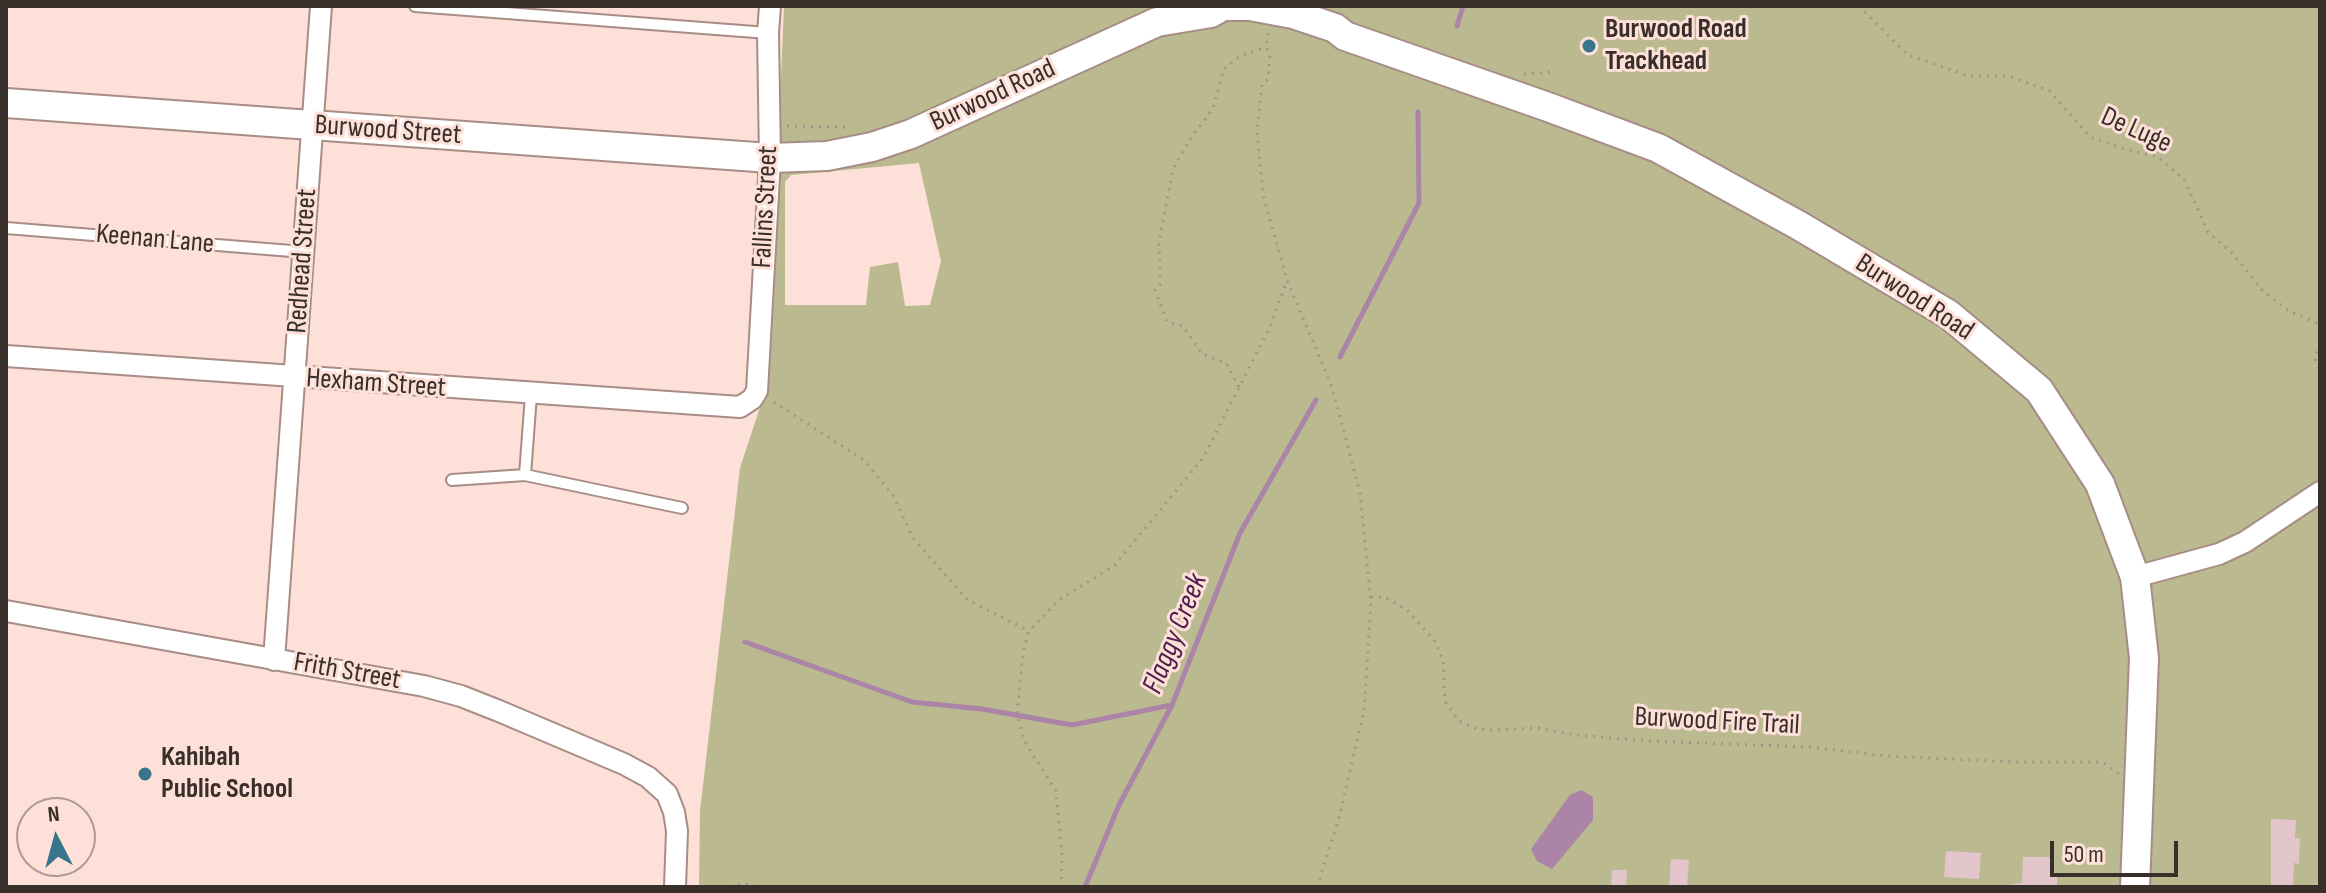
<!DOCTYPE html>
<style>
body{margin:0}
#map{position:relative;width:2326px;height:893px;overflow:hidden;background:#fde0d7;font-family:"Sofia Sans Condensed",sans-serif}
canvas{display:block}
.frame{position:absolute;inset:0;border:8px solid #382e2a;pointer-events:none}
.north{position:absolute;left:16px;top:797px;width:80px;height:80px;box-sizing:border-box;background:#fde0d7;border:2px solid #ae9992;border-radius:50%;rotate:354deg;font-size:22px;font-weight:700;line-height:32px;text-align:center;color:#382e2a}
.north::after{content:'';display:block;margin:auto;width:28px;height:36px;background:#38748b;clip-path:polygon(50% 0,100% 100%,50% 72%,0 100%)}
.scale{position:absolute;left:2050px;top:841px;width:128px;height:36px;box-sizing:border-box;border:4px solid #382e2a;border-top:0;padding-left:10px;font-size:24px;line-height:28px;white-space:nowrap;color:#382e2a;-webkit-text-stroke:6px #fde0d7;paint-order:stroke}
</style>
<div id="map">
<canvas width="2326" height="893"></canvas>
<div class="frame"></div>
<div class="north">N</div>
<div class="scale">50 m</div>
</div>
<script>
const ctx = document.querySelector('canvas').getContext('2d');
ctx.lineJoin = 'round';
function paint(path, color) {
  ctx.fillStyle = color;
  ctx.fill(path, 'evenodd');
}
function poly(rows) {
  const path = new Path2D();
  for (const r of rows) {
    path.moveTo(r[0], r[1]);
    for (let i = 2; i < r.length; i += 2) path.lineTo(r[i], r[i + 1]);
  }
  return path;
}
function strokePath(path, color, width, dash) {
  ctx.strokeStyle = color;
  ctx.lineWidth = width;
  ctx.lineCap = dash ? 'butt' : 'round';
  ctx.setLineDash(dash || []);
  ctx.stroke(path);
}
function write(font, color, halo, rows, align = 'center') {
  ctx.font = font + ' "Sofia Sans Condensed",sans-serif';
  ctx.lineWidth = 6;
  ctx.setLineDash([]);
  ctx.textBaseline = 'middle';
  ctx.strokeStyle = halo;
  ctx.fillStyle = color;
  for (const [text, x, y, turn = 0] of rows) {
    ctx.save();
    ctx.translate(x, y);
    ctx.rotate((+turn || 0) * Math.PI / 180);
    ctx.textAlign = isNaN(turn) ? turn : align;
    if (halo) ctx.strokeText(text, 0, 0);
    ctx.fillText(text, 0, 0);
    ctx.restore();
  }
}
const green = poly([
 [784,6,2320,6,2320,887,699,887,700,811,740,468,768,383],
 [919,163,941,261,930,305,905,306,898,262,870,267,866,305,785,305,785,182,791,175]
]);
const water = poly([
 [1581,790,1593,797,1593,820,1552,869,1537,861,1531,849,1570,795]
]);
const stream = poly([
 [1457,26,1463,6],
 [1340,357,1419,203,1418,112],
 [745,642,912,702,982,709,1072,725,1172,705],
 [1085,887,1119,805,1172,705,1240,533,1316,400]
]);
const building = poly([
 [2271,819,2296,820,2295,838,2300,838,2299,864,2294,863,2293,887,2271,887],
 [1946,851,1981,853,1979,879,1944,877],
 [2023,857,2051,857,2050,873,2057,873,2057,887,2013,887,2013,884,2022,883],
 [1671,859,1689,860,1687,887,1669,887],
 [1612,870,1627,870,1626,887,1611,887]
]);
const path = poly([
 [1859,6,1908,55,1969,76,2008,76,2050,91,2090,137,2124,149,2156,156,2184,179,2208,232,2232,253,2263,291,2289,311,2320,324],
 [1268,33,1266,47,1270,54,1268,79,1262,84,1257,132,1263,195,1287,280,1332,387,1360,493,1371,602,1364,711,1339,818,1317,887],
 [1524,74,1553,72],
 [787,126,847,127],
 [2320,344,2315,358,2320,373],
 [1239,387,1226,363,1202,354,1183,326,1167,322,1155,290,1160,285,1159,242,1173,169,1189,141,1213,108,1224,69,1240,56,1266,47],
 [774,402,865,461,894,497,913,538,968,600,1029,631],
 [1371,597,1385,597,1407,610,1434,640,1443,659,1445,701,1459,721,1475,728,1490,730,1538,728,1575,735,1650,741,1809,747,1886,756,2014,762,2102,762,2119,774],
 [722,887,749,884,758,887],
 [1061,887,1062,855,1056,791,1025,742,1017,715,1023,652,1029,631,1060,599,1114,566,1203,458,1270,327,1287,280]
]);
const service = poly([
 [415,6,768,33],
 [6,228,304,252],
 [531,395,525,475,682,508],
 [452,480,525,475]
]);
const minor = poly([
 [6,356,740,407,752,399,757,391,770,158,768,33,770,6],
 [2135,577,2219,554,2245,542,2320,492],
 [6,611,424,686,461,696,499,711,624,764,648,777,667,794,674,812,677,831,675,887],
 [274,660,321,6]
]);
const secondary = poly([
 [1224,6,1250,6,1293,14,1335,28,1345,36,1548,107,1658,148,1798,225,1948,314,2039,390,2100,484,2135,577,2144,658,2135,887],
 [6,103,770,158,827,156,872,147,911,134,1157,22,1211,13,1223,6]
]);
const markers = [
 [1589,46,8,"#38748b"],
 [145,774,8,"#38748b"]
];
const poiNames = [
 ["Burwood Road",1605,30],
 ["Trackhead",1605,62],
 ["Kahibah",161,758],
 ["Public School",161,790]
];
const streetNames = [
 ["Burwood Road",993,96,-25],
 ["Burwood Street",388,131,4],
 ["De Luge",2136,131,24],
 ["Fallins Street",766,207,-87],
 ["Keenan Lane",155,240,5],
 ["Redhead Street",303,261,-86],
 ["Burwood Road",1914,298,33],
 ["Hexham Street",376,384,4],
 ["Frith Street",347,672,10],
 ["Burwood Fire Trail",1717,722,3]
];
const waterNames = [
 ["Flaggy Creek",1176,634,-68]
];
paint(green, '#bab98f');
paint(water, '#ab84a7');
strokePath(stream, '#ab84a7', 5);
paint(building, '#e3c6cc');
strokePath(service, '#a78d85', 14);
strokePath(minor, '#a78d85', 24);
strokePath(secondary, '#a78d85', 32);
strokePath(path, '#a7928c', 3, [2, 6]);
strokePath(service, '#fff', 10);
strokePath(minor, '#fff', 20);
strokePath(secondary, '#fff', 28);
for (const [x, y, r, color] of markers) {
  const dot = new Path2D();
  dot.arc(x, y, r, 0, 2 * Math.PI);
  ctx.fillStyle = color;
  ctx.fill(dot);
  strokePath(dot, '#fde0d7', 3);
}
write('bold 28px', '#382e2a', '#fde0d7', poiNames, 'left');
write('28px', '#382e2a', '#fde0d7', streetNames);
write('italic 30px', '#51204f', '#fde0d7', waterNames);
</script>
